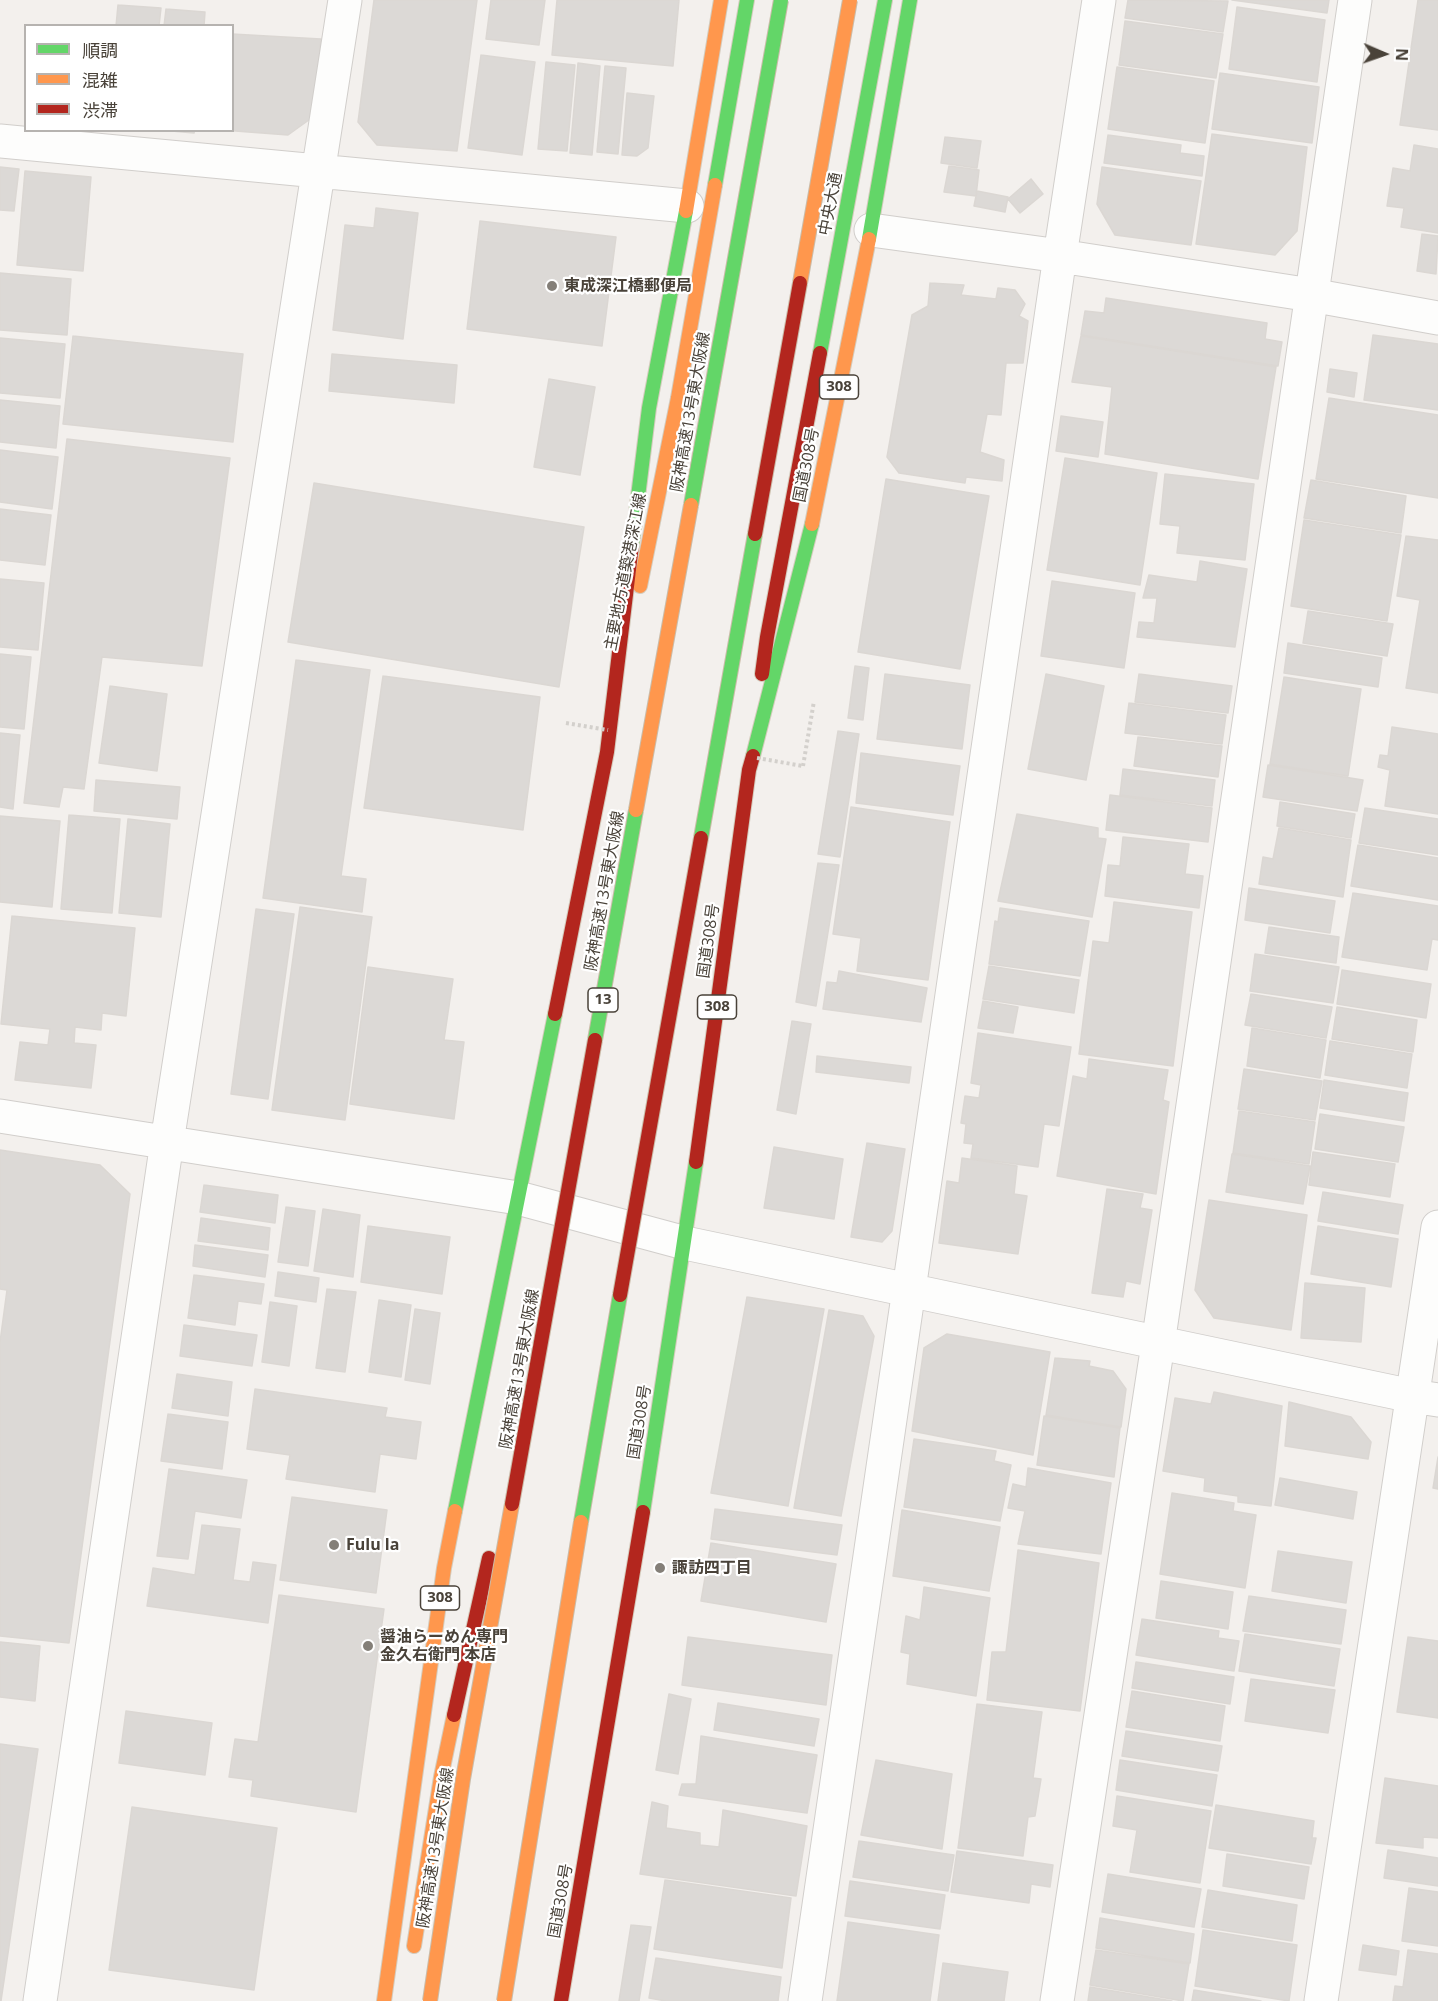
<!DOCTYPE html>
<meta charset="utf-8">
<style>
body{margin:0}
#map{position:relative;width:1438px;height:2001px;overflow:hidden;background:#f3f0ed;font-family:"Open Sans","Noto Sans JP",sans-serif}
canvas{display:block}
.legend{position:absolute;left:24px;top:24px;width:210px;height:108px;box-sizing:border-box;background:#fff;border:2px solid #b6b3b0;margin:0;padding:8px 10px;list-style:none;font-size:18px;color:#494239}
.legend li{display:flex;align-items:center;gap:12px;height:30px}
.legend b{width:30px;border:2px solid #b6b3b0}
.north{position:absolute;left:1354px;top:24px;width:60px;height:60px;-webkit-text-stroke:4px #fff;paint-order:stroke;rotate:92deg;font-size:16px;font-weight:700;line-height:24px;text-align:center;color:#494239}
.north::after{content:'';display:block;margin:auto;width:21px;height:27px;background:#494239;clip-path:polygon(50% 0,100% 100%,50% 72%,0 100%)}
</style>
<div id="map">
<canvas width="1438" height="2001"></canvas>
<ul class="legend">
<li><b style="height:8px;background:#63d668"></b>順調</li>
<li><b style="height:8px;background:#ff974d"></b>混雑</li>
<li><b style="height:8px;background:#b3261e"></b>渋滞</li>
</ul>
<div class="north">N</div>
</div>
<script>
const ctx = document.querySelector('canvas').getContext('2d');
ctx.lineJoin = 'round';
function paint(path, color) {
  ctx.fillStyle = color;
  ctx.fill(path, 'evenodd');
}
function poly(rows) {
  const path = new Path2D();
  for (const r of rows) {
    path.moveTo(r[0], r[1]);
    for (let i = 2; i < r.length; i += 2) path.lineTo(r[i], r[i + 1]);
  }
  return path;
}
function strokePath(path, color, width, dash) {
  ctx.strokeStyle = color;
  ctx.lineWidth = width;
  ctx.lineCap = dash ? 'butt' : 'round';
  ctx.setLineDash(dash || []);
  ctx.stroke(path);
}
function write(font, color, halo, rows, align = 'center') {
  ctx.font = font + ' "Open Sans","Noto Sans JP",sans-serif';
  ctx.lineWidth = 4.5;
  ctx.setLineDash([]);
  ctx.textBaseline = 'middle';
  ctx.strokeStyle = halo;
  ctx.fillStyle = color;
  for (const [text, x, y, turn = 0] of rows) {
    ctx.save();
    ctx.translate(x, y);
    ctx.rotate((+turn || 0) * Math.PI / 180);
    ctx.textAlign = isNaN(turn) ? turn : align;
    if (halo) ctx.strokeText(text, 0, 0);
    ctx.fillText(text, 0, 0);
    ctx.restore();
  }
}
const building = poly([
 [374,0,477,0,457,151,377,145,358,122,374,0],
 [491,0,545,0,539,45,486,39,491,0],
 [557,0,679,0,673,66,552,55,557,0],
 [1128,0,1228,1,1223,32,1125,18,1128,0],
 [1232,0,1329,0,1327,13,1232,0],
 [1418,0,1438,0,1438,130,1400,125,1418,0],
 [118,5,161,8,159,26,116,26,118,5],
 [1237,7,1325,20,1317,82,1229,69,1237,7],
 [166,9,205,12,204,26,164,26,166,9],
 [1125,21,1223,34,1216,78,1119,65,1125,21],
 [232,34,321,39,313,117,288,135,222,130,232,130,232,34],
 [481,55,535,62,522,155,468,148,481,55],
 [546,62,575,65,567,151,538,149,546,62],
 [578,63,600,66,592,155,570,153,578,63],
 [605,66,626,68,618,154,597,152,605,66],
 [1117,67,1214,81,1205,143,1108,129,1117,67],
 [1220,73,1319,87,1312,143,1212,129,1220,73],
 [627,93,654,96,648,148,637,156,622,155,627,93],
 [160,130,195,130,194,133,160,130],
 [1212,134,1307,147,1297,231,1275,255,1196,244,1212,134],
 [1108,135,1181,145,1180,153,1204,156,1202,176,1104,163,1108,135],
 [945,137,981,141,977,168,941,163,945,137],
 [1414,145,1438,149,1438,233,1401,227,1404,208,1387,206,1393,168,1410,171,1414,145],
 [949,166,979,170,976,196,944,192,949,166],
 [0,167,19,169,14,211,0,210,0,167],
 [1102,167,1201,181,1191,245,1115,235,1097,204,1102,167],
 [25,171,91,177,83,271,17,265,25,171],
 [1031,179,1043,194,1020,213,1008,199,1031,179],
 [977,191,1008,197,1005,212,974,206,977,191],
 [376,208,418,213,403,339,333,330,345,225,374,228,376,208],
 [480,221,616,237,602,346,467,329,480,221],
 [1422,234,1438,236,1436,274,1417,271,1422,234],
 [0,273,71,279,67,335,0,330,0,273],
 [930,283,964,285,961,295,996,299,998,288,1015,290,1025,304,1019,316,1028,321,1023,363,1006,363,1001,415,987,414,980,452,1004,460,1002,481,966,477,965,483,899,473,887,457,912,315,928,306,930,283],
 [1106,298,1267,323,1265,339,1282,342,1278,366,1081,335,1085,311,1104,313,1106,298],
 [1373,335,1438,344,1438,410,1364,400,1373,335],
 [73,336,243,354,233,442,63,424,73,336],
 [1081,336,1276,367,1258,479,1105,454,1112,387,1072,382,1081,336],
 [0,338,65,344,60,398,0,393,0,338],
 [332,354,457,365,454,403,329,391,332,354],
 [1330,369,1357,373,1354,397,1327,392,1330,369],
 [549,379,595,387,580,475,534,467,549,379],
 [1329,398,1438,415,1438,498,1316,479,1329,398],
 [0,400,60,406,56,448,0,442,0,400],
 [1061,416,1103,422,1098,457,1056,451,1061,416],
 [67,439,230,458,202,666,102,657,84,789,63,787,59,807,24,803,67,439],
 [0,450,58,457,52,509,0,502,0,450],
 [1065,458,1157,473,1140,585,1047,570,1065,458],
 [1165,474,1254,484,1245,560,1177,553,1180,526,1160,524,1165,474],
 [886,479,989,496,960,669,858,652,886,479],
 [1311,480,1406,496,1401,533,1304,518,1311,480],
 [314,483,584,527,559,687,288,642,314,483],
 [0,509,51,515,45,565,0,560,0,509],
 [1304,520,1401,535,1387,621,1291,606,1304,520],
 [1406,536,1438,540,1438,693,1406,688,1420,600,1397,596,1406,536],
 [1200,561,1247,569,1235,647,1137,637,1139,622,1154,623,1157,598,1143,598,1149,575,1197,582,1200,561],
 [0,579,44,583,38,650,0,647,0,579],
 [1052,581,1135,593,1124,668,1041,656,1052,581],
 [1308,611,1393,624,1387,656,1303,643,1308,611],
 [1288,643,1382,658,1378,687,1284,673,1288,643],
 [0,654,31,657,24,729,0,727,0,654],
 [296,660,370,670,341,876,366,879,362,912,263,898,296,660],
 [855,666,869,668,863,720,848,718,855,666],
 [885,674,970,685,962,749,877,739,885,674],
 [1046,674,1104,686,1086,780,1028,769,1046,674],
 [1139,674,1232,686,1228,713,1135,702,1139,674],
 [383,676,540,697,523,830,364,808,383,676],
 [1284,677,1361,689,1348,776,1270,764,1284,677],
 [110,686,167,694,157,771,99,763,110,686],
 [1129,703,1226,715,1222,744,1125,733,1129,703],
 [1392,727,1438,734,1438,814,1385,806,1390,770,1378,767,1380,755,1388,756,1392,727],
 [838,731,859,734,840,857,818,854,838,731],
 [0,733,20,735,13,809,0,807,0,733],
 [1138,737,1222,746,1218,777,1134,766,1138,737],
 [861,753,960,766,953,815,856,803,861,753],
 [1268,765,1363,780,1357,811,1263,797,1268,765],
 [1123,769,1215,780,1212,806,1120,795,1123,769],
 [96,780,180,787,177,819,94,811,96,780],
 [1110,795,1212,808,1208,842,1106,830,1110,795],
 [1280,802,1355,814,1351,838,1277,826,1280,802],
 [851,807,950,822,928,980,857,971,861,938,833,934,851,807],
 [1365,808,1438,819,1438,855,1359,843,1365,808],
 [1017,814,1098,828,1098,838,1106,839,1092,917,998,901,1017,814],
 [69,815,120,819,112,913,61,909,69,815],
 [0,816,60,821,52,907,0,902,0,816],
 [128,819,170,824,161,917,119,913,128,819],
 [1279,828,1351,840,1343,897,1259,884,1263,857,1273,859,1279,828],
 [1123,837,1189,844,1185,874,1203,876,1199,908,1105,896,1108,865,1120,866,1123,837],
 [1358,845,1438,858,1438,900,1351,886,1358,845],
 [818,863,839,865,816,1006,796,1002,818,863],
 [1249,888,1335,901,1330,933,1245,920,1249,888],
 [1353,893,1438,906,1438,940,1432,939,1427,970,1342,957,1353,893],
 [1114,902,1192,912,1173,1066,1079,1054,1093,941,1109,943,1114,902],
 [300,907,372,917,345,1120,272,1110,300,907],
 [1000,908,1089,921,1080,976,989,964,995,921,998,922,1000,908],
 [256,909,294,914,268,1099,231,1094,256,909],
 [12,916,135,928,126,1016,102,1013,101,1030,75,1027,74,1043,96,1045,91,1088,15,1080,20,1042,48,1045,50,1029,1,1024,12,916],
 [1269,927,1339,937,1336,963,1265,953,1269,927],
 [1255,954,1339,967,1333,1003,1250,991,1255,954],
 [989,966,1079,980,1074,1013,983,999,989,966],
 [368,967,453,979,444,1040,464,1042,454,1119,350,1104,368,967],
 [1342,970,1431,984,1426,1018,1337,1004,1342,970],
 [839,971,927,988,921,1022,823,1009,827,982,837,983,839,971],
 [1251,994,1332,1007,1326,1038,1245,1025,1251,994],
 [983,1001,1018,1007,1013,1033,978,1028,983,1001],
 [1337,1007,1417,1020,1413,1052,1332,1039,1337,1007],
 [792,1021,811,1024,796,1114,777,1110,792,1021],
 [1252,1028,1326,1040,1320,1078,1247,1066,1252,1028],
 [978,1033,1071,1047,1059,1126,1044,1124,1038,1167,971,1158,973,1144,964,1143,966,1124,961,1123,965,1096,979,1098,981,1085,971,1083,978,1033],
 [1330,1041,1412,1054,1407,1088,1325,1075,1330,1041],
 [817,1056,911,1067,909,1083,816,1072,817,1056],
 [1089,1059,1168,1070,1163,1100,1169,1102,1156,1194,1057,1176,1073,1076,1087,1079,1089,1059],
 [1244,1069,1322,1081,1315,1120,1238,1109,1244,1069],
 [1324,1080,1408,1093,1404,1121,1320,1108,1324,1080],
 [1239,1111,1315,1122,1309,1164,1233,1153,1239,1111],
 [1320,1114,1404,1127,1398,1162,1315,1149,1320,1114],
 [867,1143,905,1149,892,1231,882,1242,851,1237,867,1143],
 [774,1147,843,1159,834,1219,764,1208,774,1147],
 [0,1150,100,1165,130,1194,69,1643,0,1636,0,1342,7,1290,0,1289,0,1150],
 [1313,1152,1395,1164,1390,1197,1309,1185,1313,1152],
 [1232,1154,1310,1166,1303,1204,1226,1192,1232,1154],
 [962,1158,1017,1166,1014,1194,1027,1196,1018,1254,939,1243,947,1181,959,1183,962,1158],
 [204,1185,278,1195,275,1223,200,1212,204,1185],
 [1107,1189,1143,1194,1140,1208,1152,1210,1140,1284,1126,1281,1123,1297,1092,1293,1107,1189],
 [1323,1192,1403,1205,1398,1234,1318,1221,1323,1192],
 [1209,1200,1307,1215,1291,1330,1214,1318,1195,1290,1209,1200],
 [286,1207,315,1211,308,1266,278,1262,286,1207],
 [323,1209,360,1215,353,1277,314,1271,323,1209],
 [201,1218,270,1228,268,1250,198,1241,201,1218],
 [368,1226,450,1237,442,1294,361,1282,368,1226],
 [1318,1226,1398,1239,1391,1287,1311,1274,1318,1226],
 [195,1245,268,1255,265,1277,193,1266,195,1245],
 [278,1272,319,1278,316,1302,275,1296,278,1272],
 [194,1275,264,1284,261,1304,238,1301,235,1325,188,1318,194,1275],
 [1305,1283,1365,1288,1361,1342,1301,1338,1305,1283],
 [327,1289,356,1292,345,1372,316,1368,327,1289],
 [747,1297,824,1309,788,1506,711,1493,747,1297],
 [379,1300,411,1305,401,1377,369,1372,379,1300],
 [270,1302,297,1306,289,1366,262,1362,270,1302],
 [415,1309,440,1313,430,1384,405,1380,415,1309],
 [829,1310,863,1316,874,1336,841,1516,794,1508,829,1310],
 [184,1325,257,1335,252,1366,180,1356,184,1325],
 [947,1334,1050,1352,1033,1455,912,1431,924,1348,947,1334],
 [1055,1358,1090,1361,1089,1366,1113,1371,1126,1389,1121,1427,1046,1415,1055,1358],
 [177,1374,232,1382,228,1416,172,1408,177,1374],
 [255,1389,387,1408,385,1417,421,1422,416,1459,380,1454,375,1492,286,1479,290,1455,247,1449,255,1389],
 [1214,1392,1282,1406,1271,1506,1238,1502,1238,1496,1204,1491,1205,1478,1163,1471,1175,1398,1211,1404,1214,1392],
 [1289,1402,1351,1417,1371,1442,1368,1459,1285,1446,1289,1402],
 [168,1414,228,1422,222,1469,161,1461,168,1414],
 [1044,1416,1120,1428,1114,1477,1037,1465,1044,1416],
 [914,1439,996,1451,994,1461,1011,1465,1000,1521,904,1507,914,1439],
 [1438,1457,1438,1489,1433,1488,1438,1457],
 [1028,1468,1111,1483,1101,1554,1018,1544,1025,1511,1008,1508,1013,1484,1026,1487,1028,1468],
 [169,1469,247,1480,241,1518,195,1511,188,1559,157,1556,169,1469],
 [1280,1478,1357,1492,1353,1519,1275,1505,1280,1478],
 [1172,1493,1234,1503,1233,1511,1256,1515,1245,1588,1160,1574,1172,1493],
 [292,1497,387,1510,376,1593,280,1580,292,1497],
 [715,1509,842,1525,837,1555,711,1539,715,1509],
 [902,1510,1000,1527,989,1591,893,1576,902,1510],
 [202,1525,240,1529,233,1580,250,1582,253,1562,276,1565,268,1623,147,1606,153,1568,195,1575,202,1525],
 [711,1543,836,1564,826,1622,701,1601,711,1543],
 [1018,1550,1099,1563,1080,1711,987,1700,992,1652,1006,1652,1018,1550],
 [1278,1551,1352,1562,1346,1603,1272,1591,1278,1551],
 [1161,1581,1233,1592,1228,1629,1156,1618,1161,1581],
 [924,1587,990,1598,976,1696,907,1684,910,1654,901,1652,906,1616,920,1620,924,1587],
 [279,1595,384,1609,356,1812,251,1796,253,1780,229,1777,235,1739,258,1742,279,1595],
 [1249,1596,1346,1610,1341,1644,1243,1631,1249,1596],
 [1142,1619,1219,1631,1218,1638,1239,1641,1234,1671,1136,1655,1142,1619],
 [1245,1634,1340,1649,1334,1686,1239,1671,1245,1634],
 [688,1637,832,1655,826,1705,682,1685,688,1637],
 [1408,1637,1438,1641,1438,1718,1397,1712,1408,1637],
 [0,1642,40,1646,35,1701,0,1697,0,1642],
 [1136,1662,1234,1677,1230,1704,1132,1688,1136,1662],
 [1251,1679,1335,1690,1328,1733,1245,1721,1251,1679],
 [1132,1691,1225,1706,1220,1741,1126,1727,1132,1691],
 [669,1694,691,1699,678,1774,656,1770,669,1694],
 [718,1703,819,1719,814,1746,714,1730,718,1703],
 [977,1704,1042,1712,1033,1778,1041,1779,1035,1816,1028,1817,1023,1856,958,1848,977,1704],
 [126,1711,212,1723,205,1775,119,1763,126,1711],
 [1126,1731,1222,1746,1218,1771,1122,1756,1126,1731],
 [701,1736,817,1755,807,1813,679,1795,682,1784,696,1784,701,1736],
 [0,1744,38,1749,1,2001,0,2001,0,1744],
 [876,1760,952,1774,942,1849,861,1835,876,1760],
 [1120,1760,1217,1775,1212,1806,1116,1790,1120,1760],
 [1385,1778,1438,1786,1438,1838,1423,1837,1423,1848,1376,1843,1385,1778],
 [1117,1796,1211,1811,1200,1883,1130,1872,1137,1830,1113,1826,1117,1796],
 [652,1802,668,1806,666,1828,700,1833,700,1845,719,1847,723,1810,807,1826,796,1896,640,1874,652,1802],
 [1216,1805,1314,1821,1312,1838,1316,1838,1311,1864,1209,1848,1216,1805],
 [132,1807,277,1828,254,1990,109,1970,132,1807],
 [859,1841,954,1855,948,1891,853,1877,859,1841],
 [1388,1850,1438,1858,1438,1886,1384,1878,1388,1850],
 [957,1851,1053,1865,1050,1887,1031,1884,1029,1903,951,1892,957,1851],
 [1227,1854,1309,1867,1304,1899,1223,1886,1227,1854],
 [1108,1874,1201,1889,1194,1927,1102,1912,1108,1874],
 [665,1880,791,1898,782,1968,654,1949,665,1880],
 [850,1881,945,1895,940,1929,845,1916,850,1881],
 [1409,1888,1438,1892,1438,1946,1402,1941,1409,1888],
 [1208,1890,1297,1905,1292,1941,1202,1927,1208,1890],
 [1100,1918,1194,1934,1190,1963,1096,1948,1100,1918],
 [848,1922,939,1935,930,2001,837,2001,848,1922],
 [631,1925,651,1927,639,2001,619,2001,631,1925],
 [1203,1930,1297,1945,1289,2001,1195,1986,1203,1930],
 [1363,1945,1399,1951,1396,1975,1359,1970,1363,1945],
 [1096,1950,1189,1964,1183,2001,1090,1985,1096,1950],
 [1408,1950,1438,1954,1438,2001,1393,2001,1395,1986,1403,1987,1408,1950],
 [656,1958,781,1977,778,2001,666,2001,649,1998,656,1958],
 [943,1963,1008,1972,1004,2001,938,2001,943,1963],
 [1090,1987,1172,2001,1088,2001,1090,1987],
 [1194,1990,1261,2001,1192,2001,1194,1990]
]);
const path = poly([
 [803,766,814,701]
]);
const street = poly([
 [0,141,687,206],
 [871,230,1060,256,1311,295,1438,318],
 [0,1116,518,1198,685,1243,1412,1396,1438,1400],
 [40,2001,167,1142,345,0],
 [805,2001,1060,256,1099,0],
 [1057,2001,1158,1344,1355,0],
 [1321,2001,1438,1227]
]);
const fast = poly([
 [715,185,747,0],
 [869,239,910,0],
 [820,353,885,0],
 [632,545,649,408,686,211],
 [753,756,812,524],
 [455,1511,555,1014],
 [643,1512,696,1162]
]);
const slow = poly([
 [686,211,721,0],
 [812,524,869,239],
 [640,586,678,398,715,185],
 [414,1946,441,1777,454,1715],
 [384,2001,444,1568,455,1511]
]);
const jam = poly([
 [762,674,767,637,820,353],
 [555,1014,607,752,632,545],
 [696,1162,749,770,753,756],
 [454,1715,489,1558],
 [561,2001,643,1512]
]);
const pathBridge = poly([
 [566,723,608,730],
 [757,758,803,766]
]);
const fastBridge = poly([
 [691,505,781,0],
 [701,838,755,534],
 [595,1040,636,810],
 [581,1522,620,1295]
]);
const slowBridge = poly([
 [800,283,850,0],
 [636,810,691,505],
 [430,2001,463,1779,512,1504],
 [504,2001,581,1522]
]);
const jamBridge = poly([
 [755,534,800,283],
 [620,1295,701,838],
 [512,1504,595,1040]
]);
const markers = [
 [552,286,6,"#847f78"],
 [334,1545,6,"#847f78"],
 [660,1568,6,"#847f78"],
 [368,1646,6,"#847f78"]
];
const shields = [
 [839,387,39],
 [603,1000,30],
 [717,1007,39],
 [440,1598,39]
];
const shieldNames = [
 ["308",839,387],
 ["13",603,1000],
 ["308",717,1007],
 ["308",440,1598]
];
const streetNames = [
 ["中央大通",831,204,-79],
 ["阪神高速13号東大阪線",691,412,-80],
 ["国道308号",807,465,-79],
 ["主要地方道築港深江線",626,572,-79],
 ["阪神高速13号東大阪線",605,891,-80],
 ["国道308号",709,941,-82],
 ["阪神高速13号東大阪線",520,1369,-80],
 ["国道308号",640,1422,-81],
 ["阪神高速13号東大阪線",436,1848,-81],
 ["国道308号",561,1901,-80]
];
const poiNames = [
 ["東成深江橋郵便局",564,286],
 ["Fulu la",346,1545],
 ["諏訪四丁目",672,1568],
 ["醤油らーめん専門",380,1637],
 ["金久右衛門 本店",380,1655]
];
paint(building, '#dcd9d6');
strokePath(building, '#dbd7d3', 1.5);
strokePath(street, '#d1cecb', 35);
strokePath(fast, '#d4cbbc', 16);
strokePath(slow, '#d4cbbc', 16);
strokePath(jam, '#d4cbbc', 16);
strokePath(path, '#d3d0cc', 4, [3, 3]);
strokePath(street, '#fdfdfc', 33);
strokePath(fast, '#63d668', 14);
strokePath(slow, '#ff974d', 14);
strokePath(jam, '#b3261e', 14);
strokePath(fastBridge, '#cabca9', 16, []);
strokePath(slowBridge, '#cabca9', 16, []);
strokePath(jamBridge, '#cabca9', 16, []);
strokePath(pathBridge, '#d3d0cc', 4, [3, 3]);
strokePath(fastBridge, '#63d668', 14);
strokePath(slowBridge, '#ff974d', 14);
strokePath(jamBridge, '#b3261e', 14);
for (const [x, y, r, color] of markers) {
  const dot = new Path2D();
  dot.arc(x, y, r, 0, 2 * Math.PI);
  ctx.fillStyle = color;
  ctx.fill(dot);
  strokePath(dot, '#fff', 2);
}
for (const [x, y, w] of shields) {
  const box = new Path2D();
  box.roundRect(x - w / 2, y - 12, w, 24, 4.5);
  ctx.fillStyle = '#fff';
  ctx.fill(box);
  strokePath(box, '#494239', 1.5);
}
write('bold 15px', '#494239', null, shieldNames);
write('16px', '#494239', '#fff', streetNames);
write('bold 16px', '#494239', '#fff', poiNames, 'left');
</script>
